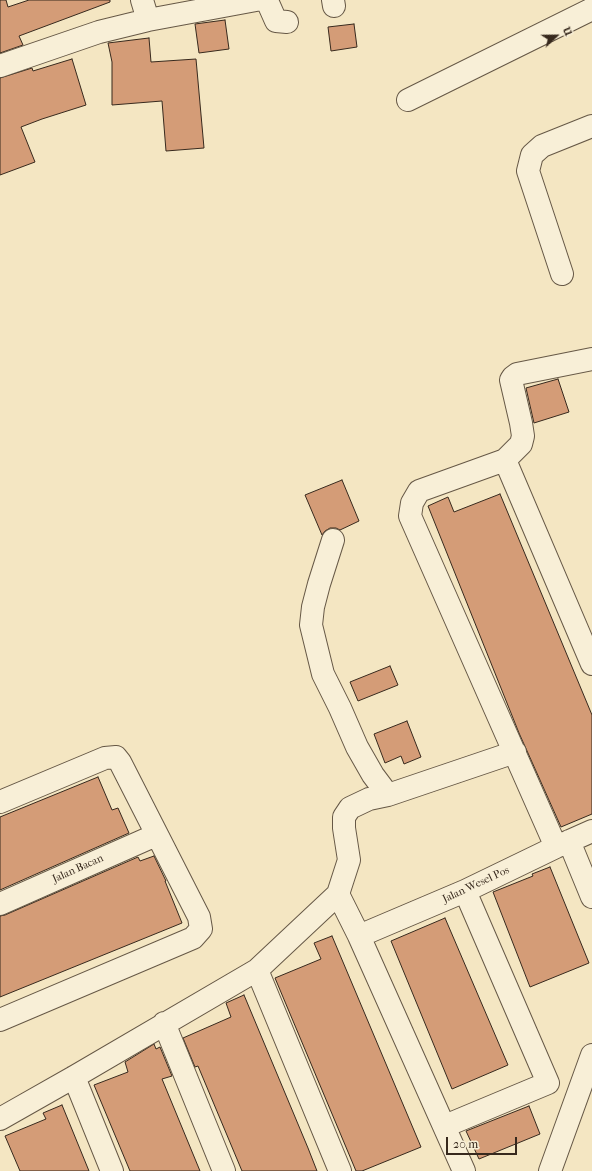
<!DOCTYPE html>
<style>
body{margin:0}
#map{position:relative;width:592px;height:1171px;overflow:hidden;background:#f4e6c2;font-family:"IM FELL French Canon",serif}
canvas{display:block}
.north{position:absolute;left:536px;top:16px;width:40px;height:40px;-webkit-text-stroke:3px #f8efd7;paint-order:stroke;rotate:68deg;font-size:11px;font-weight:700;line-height:16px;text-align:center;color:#37291d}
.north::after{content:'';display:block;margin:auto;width:14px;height:18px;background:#37291d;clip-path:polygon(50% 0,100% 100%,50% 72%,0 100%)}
.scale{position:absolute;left:446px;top:1137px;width:71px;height:18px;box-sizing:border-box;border:2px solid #37291d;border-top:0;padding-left:5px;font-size:12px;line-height:14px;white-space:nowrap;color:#37291d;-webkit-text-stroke:3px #f8efd7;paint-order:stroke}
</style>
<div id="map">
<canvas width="592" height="1171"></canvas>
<div class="north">U</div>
<div class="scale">20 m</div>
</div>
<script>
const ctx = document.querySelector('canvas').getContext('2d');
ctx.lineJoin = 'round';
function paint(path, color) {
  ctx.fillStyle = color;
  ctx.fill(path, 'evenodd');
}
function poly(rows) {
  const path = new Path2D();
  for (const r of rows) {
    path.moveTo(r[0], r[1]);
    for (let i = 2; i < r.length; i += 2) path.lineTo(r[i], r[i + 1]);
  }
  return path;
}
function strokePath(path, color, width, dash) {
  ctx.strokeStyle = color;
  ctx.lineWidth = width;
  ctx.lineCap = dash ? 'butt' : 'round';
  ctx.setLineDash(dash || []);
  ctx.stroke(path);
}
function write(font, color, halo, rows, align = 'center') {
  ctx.font = font + ' "IM FELL French Canon",serif';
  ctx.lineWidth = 3;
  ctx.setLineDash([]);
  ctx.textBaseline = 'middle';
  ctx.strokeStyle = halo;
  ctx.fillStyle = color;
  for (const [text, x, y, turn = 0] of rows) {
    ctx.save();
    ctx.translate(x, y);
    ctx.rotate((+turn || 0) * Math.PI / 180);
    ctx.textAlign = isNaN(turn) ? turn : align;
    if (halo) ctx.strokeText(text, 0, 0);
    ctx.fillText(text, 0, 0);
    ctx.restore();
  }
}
const building = poly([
 [0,0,6,0,8,7,29,0,110,0,110,2,19,36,23,45,0,53,0,0],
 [225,20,229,49,199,53,195,24,225,20],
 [354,24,357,47,331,51,328,27,354,24],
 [149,38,151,62,196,59,204,148,166,151,162,101,112,105,112,62,108,43,149,38],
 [72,59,86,105,42,119,21,127,35,162,0,175,0,78,32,68,33,71,72,59],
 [558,379,569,412,534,423,526,388,558,379],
 [342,480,359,521,340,530,336,528,330,528,325,531,322,535,305,495,342,480],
 [500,494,592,715,592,814,561,827,519,733,428,506,448,497,454,512,500,494],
 [390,666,398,685,358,701,350,682,390,666],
 [407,721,421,757,404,764,401,756,385,763,374,734,407,721],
 [98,777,112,810,118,808,129,833,0,890,0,817,98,777],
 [154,856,166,881,165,881,182,923,0,997,0,916,5,915,138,857,140,861,154,856],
 [550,867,589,963,530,987,493,892,533,876,532,874,550,867],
 [445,918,508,1065,452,1089,391,941,445,918],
 [332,936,421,1147,362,1171,356,1171,275,978,321,959,314,943,332,936],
 [244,995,308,1148,317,1171,242,1171,198,1066,195,1067,183,1038,231,1017,226,1003,244,995],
 [154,1044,156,1049,160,1047,172,1076,162,1079,200,1171,130,1171,94,1085,128,1072,125,1062,154,1044],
 [62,1105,89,1171,20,1171,5,1136,46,1119,43,1113,62,1105],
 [529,1106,540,1134,479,1159,466,1131,529,1106]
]);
const minor = poly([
 [142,0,148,20],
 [263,0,268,3,276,21,287,22],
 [333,0,334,6],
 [0,66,99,32,148,20,256,0],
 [408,100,592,9],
 [562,274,528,171,532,155,542,146,592,126],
 [505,460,592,664],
 [333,540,319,584,313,607,311,625,323,674,340,708,357,747,373,775,388,795],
 [0,802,105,758,116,757,120,762,199,917,201,929,193,938,0,1020],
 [569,841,592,897],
 [556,847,410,516,412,503,419,491,505,460,521,444,523,436,521,423,511,380,513,377,517,374,592,359],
 [338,894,359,936,464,1171],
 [0,904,156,835],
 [359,936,465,891,556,847,592,831],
 [257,970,340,1171],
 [164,1023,224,1171],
 [74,1077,112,1171],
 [0,1119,74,1077,257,970,338,894,349,860,344,828,344,817,350,808,369,799,388,795,515,752],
 [445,1126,548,1083,465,891],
 [550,1171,592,1055]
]);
const streetNames = [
 ["Jalan Bacan",78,869,-24],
 ["Jalan Wesel Pos",476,885,-25]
];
paint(building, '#d49c77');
strokePath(building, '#37291d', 1);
strokePath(minor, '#665846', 24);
strokePath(minor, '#f8efd7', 22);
write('11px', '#37291d', '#f8efd7', streetNames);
</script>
